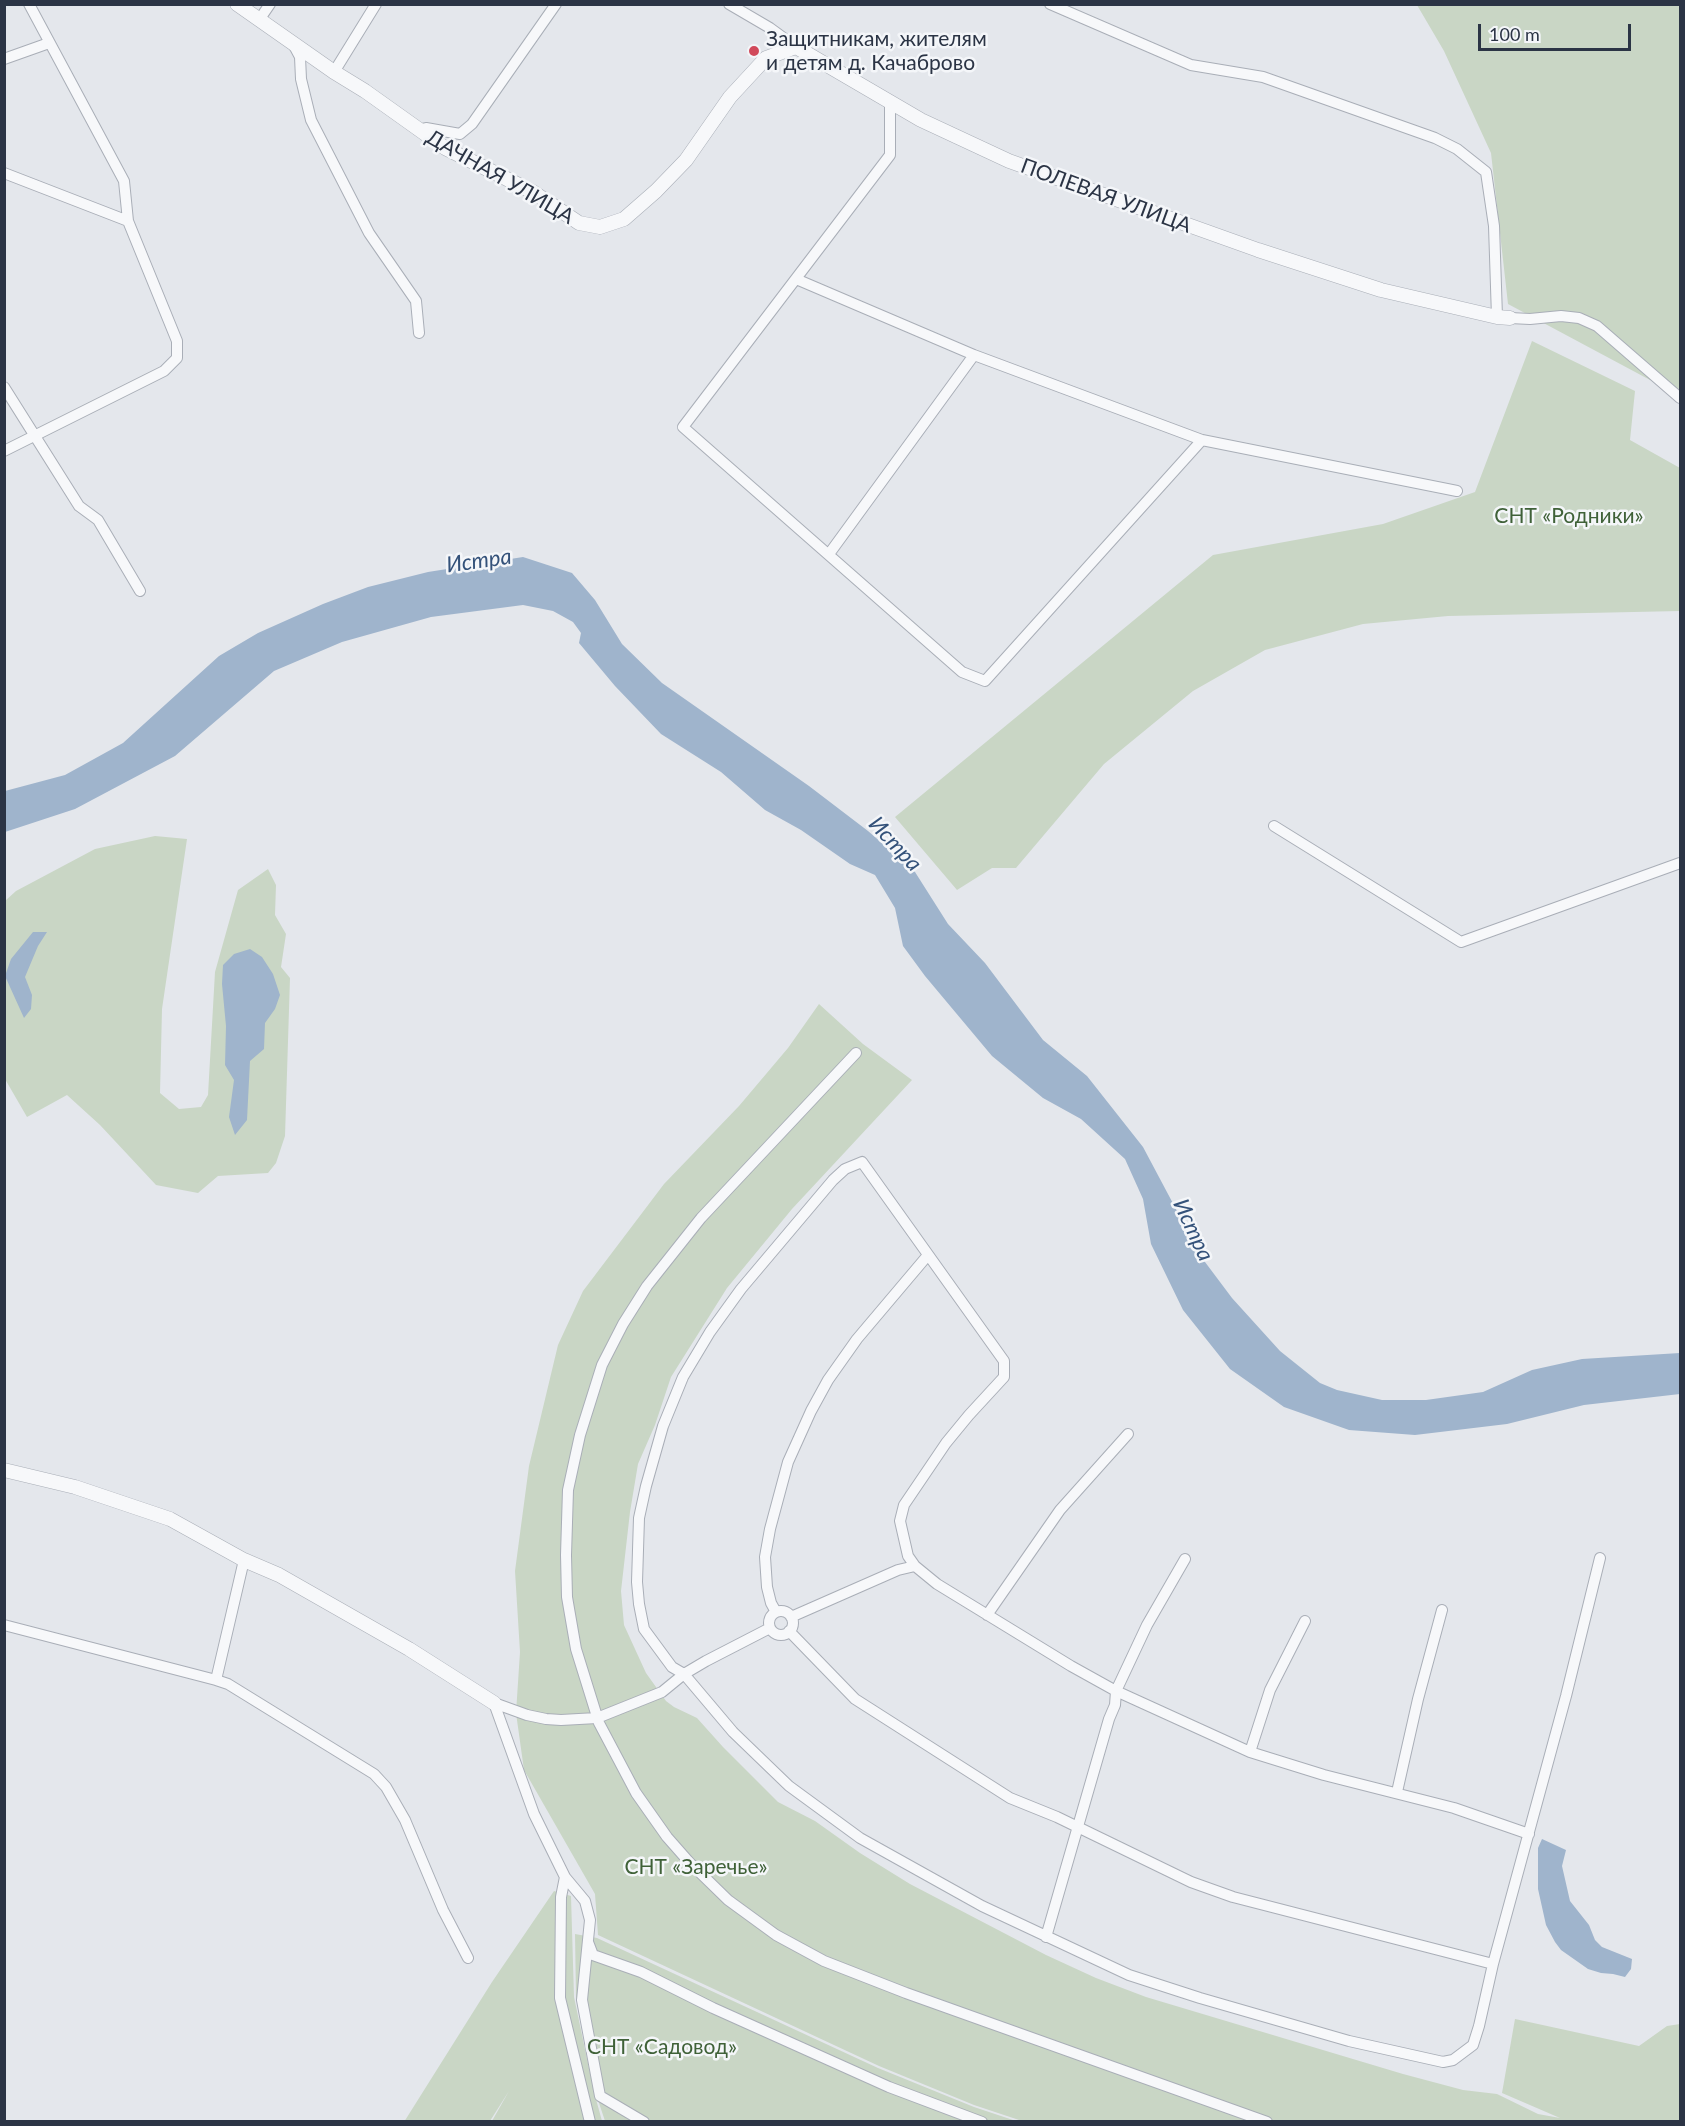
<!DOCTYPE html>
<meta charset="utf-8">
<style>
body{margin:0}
#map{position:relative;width:1685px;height:2126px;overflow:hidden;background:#e4e7ec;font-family:Lato,sans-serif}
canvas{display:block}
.frame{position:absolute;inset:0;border:6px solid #2b3445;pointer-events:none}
.scale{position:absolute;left:1478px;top:24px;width:153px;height:27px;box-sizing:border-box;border:3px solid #2b3445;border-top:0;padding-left:8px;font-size:18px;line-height:21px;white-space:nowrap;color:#2b3445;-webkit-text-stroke:4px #f4f6f9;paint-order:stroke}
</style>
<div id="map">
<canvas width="1685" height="2126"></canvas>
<div class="frame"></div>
<div class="scale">100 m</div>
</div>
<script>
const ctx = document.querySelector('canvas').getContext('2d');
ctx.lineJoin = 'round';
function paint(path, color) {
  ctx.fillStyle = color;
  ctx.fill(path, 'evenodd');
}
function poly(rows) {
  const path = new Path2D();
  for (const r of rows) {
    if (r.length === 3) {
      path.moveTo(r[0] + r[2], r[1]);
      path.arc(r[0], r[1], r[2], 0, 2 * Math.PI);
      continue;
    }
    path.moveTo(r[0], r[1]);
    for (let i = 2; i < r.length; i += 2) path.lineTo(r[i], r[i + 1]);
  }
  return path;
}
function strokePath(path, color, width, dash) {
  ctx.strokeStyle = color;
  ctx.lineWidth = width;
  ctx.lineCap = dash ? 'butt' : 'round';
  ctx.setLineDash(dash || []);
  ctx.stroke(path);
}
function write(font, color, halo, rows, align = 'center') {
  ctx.font = font + ' Lato,sans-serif';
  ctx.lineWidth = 5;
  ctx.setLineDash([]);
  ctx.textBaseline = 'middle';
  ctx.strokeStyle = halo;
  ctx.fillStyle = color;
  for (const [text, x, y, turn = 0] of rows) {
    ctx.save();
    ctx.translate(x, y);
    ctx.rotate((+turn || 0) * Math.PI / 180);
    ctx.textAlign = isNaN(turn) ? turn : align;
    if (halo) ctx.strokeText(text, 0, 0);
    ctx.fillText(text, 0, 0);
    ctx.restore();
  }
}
const green = poly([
 [1417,5,1680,5,1680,396,1508,304,1491,153,1444,51],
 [1532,341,1635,391,1630,440,1680,468,1680,611,1448,616,1363,624,1265,650,1193,691,1104,764,1016,868,992,868,957,890,895,817,1213,555,1383,524,1475,492],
 [155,836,187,839,162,1009,160,1093,179,1109,201,1107,208,1095,215,972,238,890,268,869,276,885,275,915,286,934,281,967,290,978,285,1136,276,1163,268,1173,218,1176,198,1193,156,1185,100,1125,67,1095,27,1117,5,1079,5,901,16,891,95,849],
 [819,1004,863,1044,912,1080,792,1209,727,1288,671,1377,655,1425,638,1464,630,1512,621,1591,624,1625,646,1673,666,1701,674,1707,697,1718,723,1747,778,1802,815,1821,860,1853,910,1884,1046,1955,1096,1978,1146,1997,1403,2074,1463,2090,1497,2094,1538,2114,1560,2118,1502,2093,1515,2019,1639,2046,1667,2026,1680,2024,1680,2121,1022,2121,974,2105,879,2066,598,1935,595,1894,524,1770,516,1713,520,1652,515,1571,529,1466,558,1345,583,1291,664,1184,739,1106,788,1048],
 [554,1891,571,1896,574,1997,594,2092,602,2121,492,2121,509,2091,490,2121,404,2122,492,1982],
 [575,1934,597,1938,878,2068,974,2107,1016,2121,605,2121,595,2091,576,1997]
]);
const water = poly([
 [523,557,572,573,595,600,622,644,662,683,809,786,868,831,915,872,948,924,985,963,1043,1040,1087,1076,1143,1147,1202,1258,1232,1298,1280,1351,1320,1383,1337,1390,1382,1400,1426,1400,1483,1392,1532,1370,1582,1359,1680,1353,1680,1394,1584,1405,1507,1424,1415,1435,1349,1430,1284,1407,1230,1369,1183,1310,1151,1244,1143,1199,1125,1159,1081,1119,1043,1098,992,1056,925,976,903,946,895,908,875,875,850,864,801,830,765,810,721,772,661,734,615,686,579,643,581,633,573,622,553,611,523,605,431,617,342,642,274,671,175,756,75,809,5,832,5,791,65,775,123,743,219,656,258,633,323,604,368,587,428,572],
 [33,932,47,932,38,946,25,977,32,995,31,1009,24,1018,5,976,11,959],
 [250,949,262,957,273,974,280,995,275,1009,265,1023,264,1049,250,1061,247,1120,235,1135,229,1117,234,1080,225,1065,226,1026,222,984,223,965,234,954],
 [1542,1839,1566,1850,1562,1866,1570,1901,1589,1925,1595,1940,1602,1947,1632,1959,1631,1969,1625,1977,1613,1974,1601,1973,1588,1969,1561,1950,1555,1942,1546,1925,1538,1889,1538,1848]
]);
const minor = poly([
 [729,4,770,28,796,47],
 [1050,4,1191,65,1263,77,1435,138,1457,149,1486,172,1494,226,1497,317],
 [259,20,270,4],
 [293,44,300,57,301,79,311,120,369,233,416,301,419,333],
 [4,59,49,43],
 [334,72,376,4],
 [890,103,890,155,683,427,962,672,985,681,1202,440],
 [418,130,426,128,460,134,472,124,556,4],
 [4,173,128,221,124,181,29,4],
 [796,279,974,355,1202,440,1457,491],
 [1510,318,1530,319,1561,316,1579,318,1597,326,1680,398],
 [4,387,79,506,98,520,140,591],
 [4,451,164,371,177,358,177,341,128,221],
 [829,554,974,355],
 [1274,826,1461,942,1680,863],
 [856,1053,701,1218,647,1286,623,1324,602,1365,580,1435,568,1490,566,1555,567,1597,576,1649,599,1723,636,1793,667,1837,689,1862,728,1900,776,1935,824,1961,906,1993,1267,2122],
 [244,1560,216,1680,228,1684,374,1774,386,1787,405,1820,443,1910,468,1958],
 [781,1623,12],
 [776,1612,771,1603,767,1587,765,1557,770,1529,788,1462,811,1411,828,1380,857,1339,928,1255],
 [987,1615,1060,1510,1128,1434],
 [791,1617,898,1570,915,1566],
 [4,1625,216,1680],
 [789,1631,855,1699,1010,1798,1057,1817,1191,1882,1233,1897,1493,1964],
 [494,1703,534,1814,565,1877,585,1901,590,1920,582,2000,600,2096,644,2122],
 [494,1703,527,1715,546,1719,561,1720,597,1718,662,1692,684,1674,706,1661,770,1628],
 [1250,1752,1270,1690,1305,1621],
 [1397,1792,1418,1699,1442,1610],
 [1529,1834,1454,1808,1324,1775,1250,1752,1116,1691,1071,1666,937,1584,915,1566,908,1556,900,1521,904,1505,946,1443,969,1415,1004,1377,1004,1361,862,1162,845,1169,833,1180,741,1289,710,1332,683,1377,663,1426,646,1486,639,1518,637,1582,639,1604,644,1629,672,1667,684,1674,733,1732,789,1786,860,1838,982,1906,1129,1975,1200,1998,1349,2041,1443,2062,1453,2060,1473,2045,1479,2026,1493,1964,1566,1696,1600,1558],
 [565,1877,561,1897,560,1998,590,2122],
 [1046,1937,1109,1719,1115,1705,1116,1691,1147,1625,1185,1559],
 [588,1942,593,1955,641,1972,713,2008,889,2087,982,2122]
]);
const tertiary = poly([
 [237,4,334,72,365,91,445,148,533,192,579,223,600,227,624,219,656,191,686,160,730,97,766,58,796,47,921,120,1009,161,1258,250,1381,290,1497,317,1510,318],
 [4,1470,75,1487,170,1519,244,1560,279,1575,409,1649,494,1703]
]);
const markers = [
 [754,51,6,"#d1495b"]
];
const poiNames = [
 ["Защитникам, жителям",766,39],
 ["и детям д. Качаброво",766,63]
];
const streetNames = [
 ["ДАЧНАЯ УЛИЦА",500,177,30],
 ["ПОЛЕВАЯ УЛИЦА",1106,196,20]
];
const parkNames = [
 ["СНТ «Родники»",1569,516],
 ["СНТ «Заречье»",696,1867],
 ["СНТ «Садовод»",662,2047]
];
const waterNames = [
 ["Истра",479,561,-8],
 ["Истра",895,844,47],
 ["Истра",1193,1230,65]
];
paint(green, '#c9d6c5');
paint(water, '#9fb4cc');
strokePath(minor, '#a9aeb7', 12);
strokePath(tertiary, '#a9aeb7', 15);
strokePath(minor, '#f7f8fa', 10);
strokePath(tertiary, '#f7f8fa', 14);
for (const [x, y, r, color] of markers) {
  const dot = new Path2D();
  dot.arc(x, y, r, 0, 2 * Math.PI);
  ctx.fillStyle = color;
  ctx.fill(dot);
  strokePath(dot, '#f4f6f9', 2);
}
write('21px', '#2b3445', '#f4f6f9', poiNames, 'left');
write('21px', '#2b3445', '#f4f6f9', streetNames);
write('21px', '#3f6138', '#f4f6f9', parkNames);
write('italic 22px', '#34527a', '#f4f6f9', waterNames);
</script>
